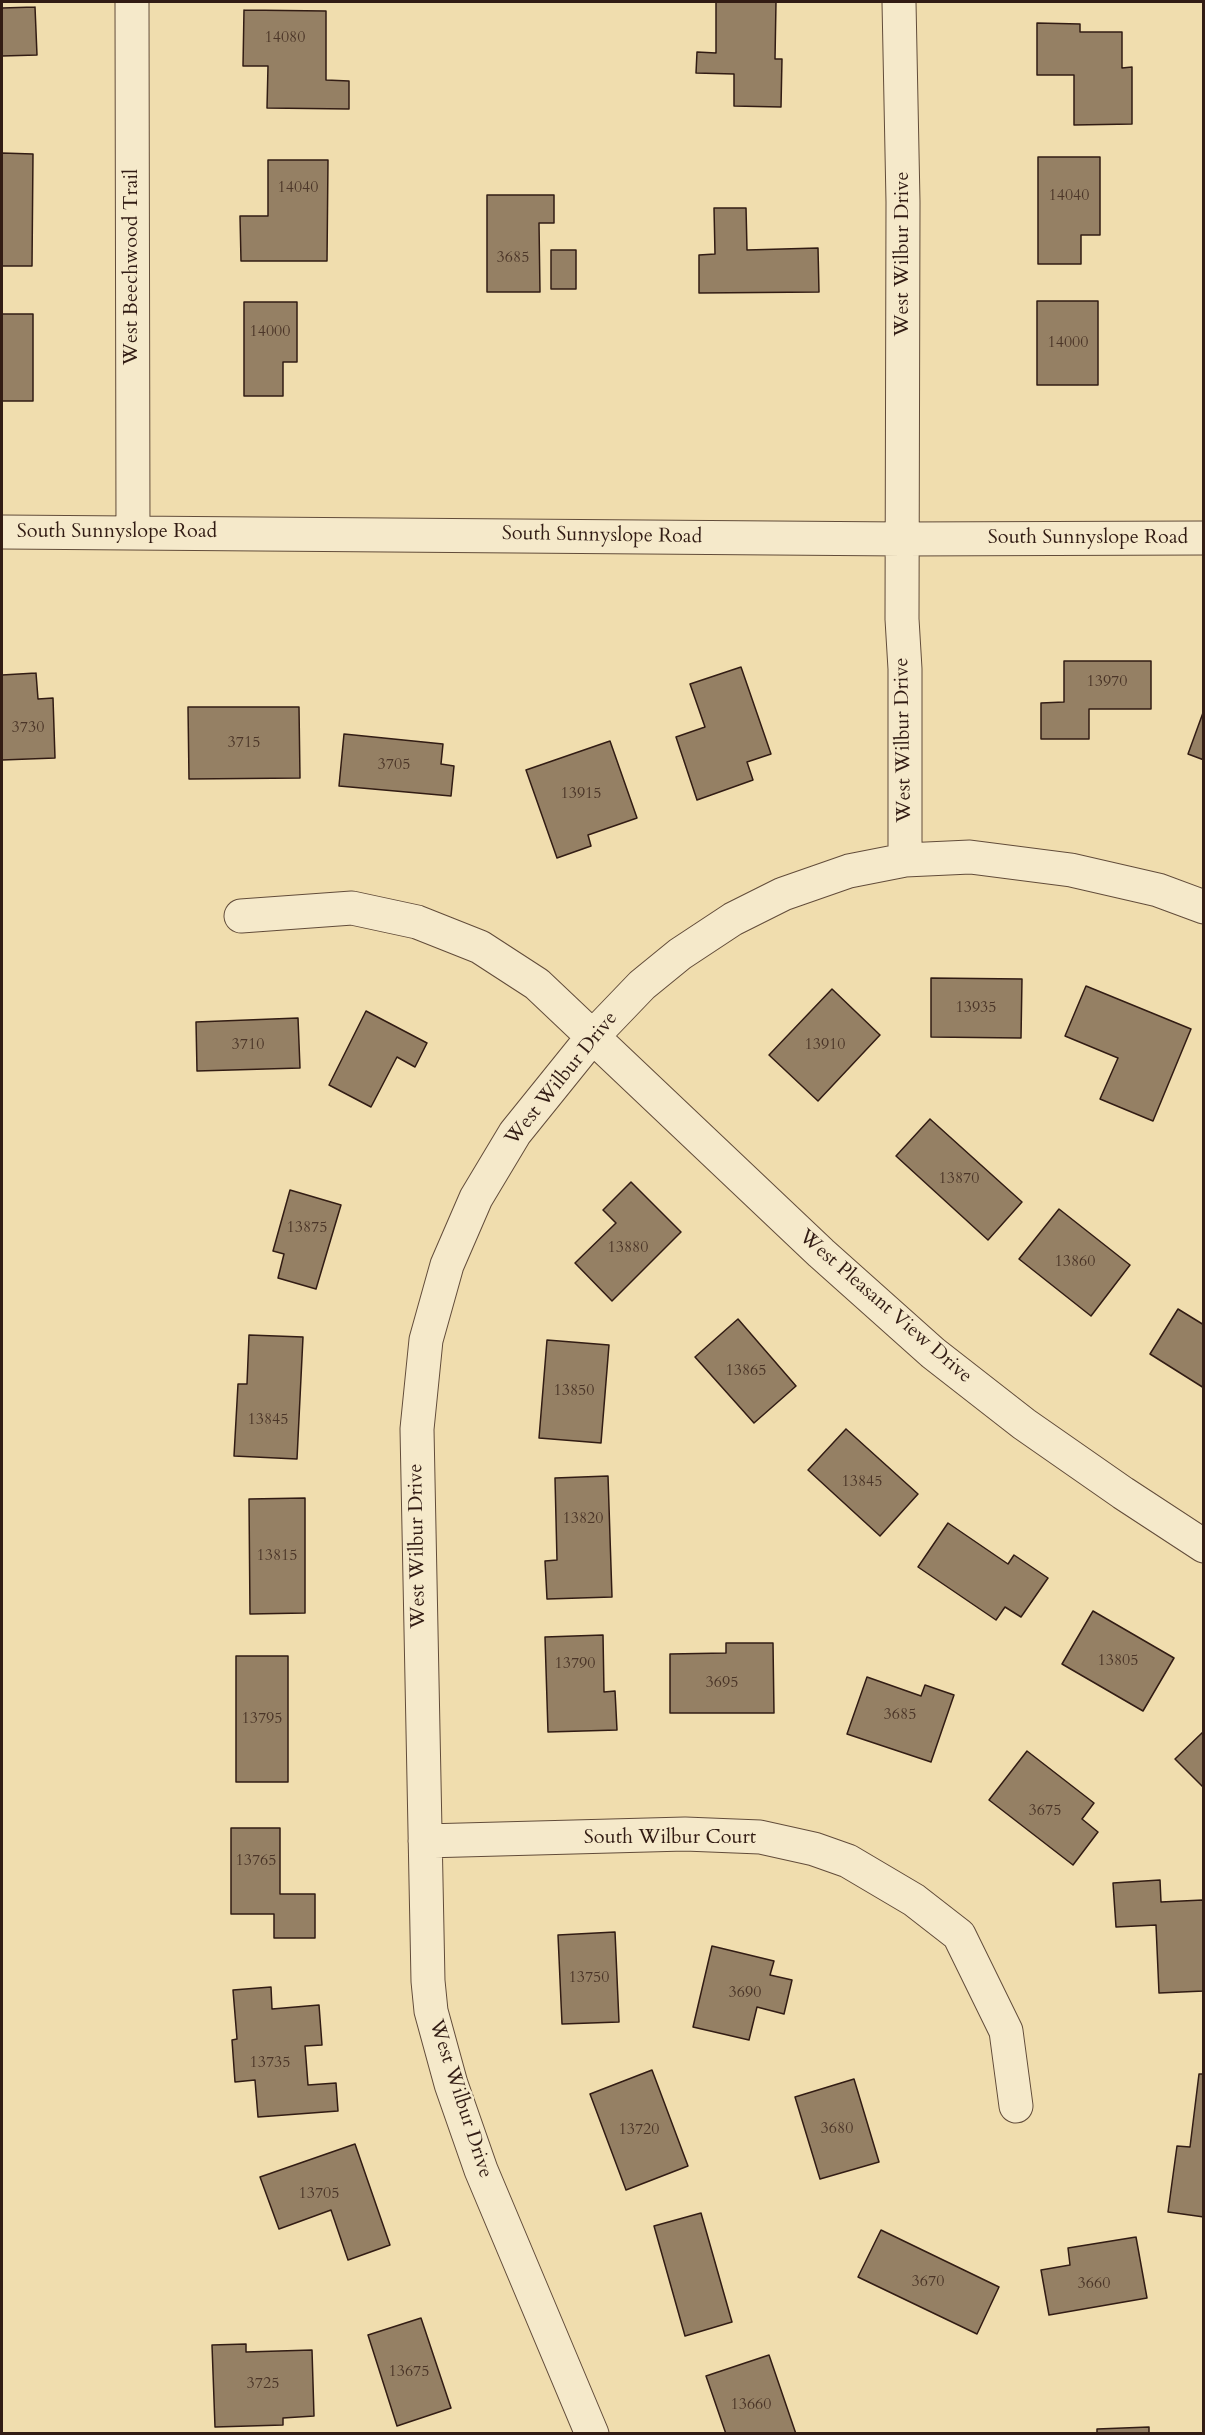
<!DOCTYPE html>
<style>
body{margin:0}
#map{position:relative;width:1205px;height:2435px;overflow:hidden;background:#f0ddae;font-family:Cardo,serif}
canvas{display:block}
.frame{position:absolute;inset:0;border:3px solid #321c14;pointer-events:none}
</style>
<div id="map">
<canvas width="1205" height="2435"></canvas>
<div class="frame"></div>
</div>
<script>
const ctx = document.querySelector('canvas').getContext('2d');
ctx.lineJoin = 'round';
function paint(path, color) {
  ctx.fillStyle = color;
  ctx.fill(path, 'evenodd');
}
function poly(rows) {
  const path = new Path2D();
  for (const r of rows) {
    path.moveTo(r[0], r[1]);
    for (let i = 2; i < r.length; i += 2) path.lineTo(r[i], r[i + 1]);
  }
  return path;
}
function strokePath(path, color, width, dash) {
  ctx.strokeStyle = color;
  ctx.lineWidth = width;
  ctx.lineCap = dash ? 'butt' : 'round';
  ctx.setLineDash(dash || []);
  ctx.stroke(path);
}
function write(font, color, halo, rows, align = 'center') {
  ctx.font = font + ' Cardo,serif';
  ctx.lineWidth = 5;
  ctx.setLineDash([]);
  ctx.textBaseline = 'middle';
  ctx.strokeStyle = halo;
  ctx.fillStyle = color;
  for (const [text, x, y, turn = 0] of rows) {
    ctx.save();
    ctx.translate(x, y);
    ctx.rotate((+turn || 0) * Math.PI / 180);
    ctx.textAlign = isNaN(turn) ? turn : align;
    if (halo) ctx.strokeText(text, 0, 0);
    ctx.fillText(text, 0, 0);
    ctx.restore();
  }
}
const building = poly([
 [716,2,776,2,775,59,782,59,781,107,734,106,734,74,696,73,697,52,716,53,716,2],
 [35,7,37,55,2,56,2,8,35,7],
 [244,10,326,11,326,80,349,81,349,109,267,108,268,66,243,66,244,10],
 [1037,23,1080,24,1080,32,1122,32,1122,68,1132,67,1132,124,1074,125,1074,75,1037,75,1037,23],
 [2,153,33,154,32,266,2,266,2,153],
 [1038,157,1100,157,1100,235,1081,235,1081,264,1038,264,1038,157],
 [268,160,328,160,327,261,241,261,240,216,268,216,268,160],
 [487,195,554,195,554,223,539,223,540,292,487,292,487,195],
 [714,208,746,208,747,250,818,248,819,292,699,293,699,255,715,254,714,208],
 [551,250,576,250,576,289,551,289,551,250],
 [1037,301,1098,301,1098,385,1037,385,1037,301],
 [244,302,297,302,297,362,283,362,283,396,244,396,244,302],
 [2,314,33,314,33,401,2,401,2,314],
 [1064,661,1151,661,1151,709,1089,709,1089,739,1041,739,1041,703,1064,702,1064,661],
 [741,667,771,754,747,762,753,780,697,800,676,737,705,727,690,684,741,667],
 [36,673,38,699,53,698,55,758,2,760,2,675,36,673],
 [188,707,299,707,300,778,189,779,188,707],
 [1204,710,1204,760,1188,754,1204,710],
 [344,734,443,744,441,764,454,766,451,796,339,786,344,734],
 [610,741,637,818,588,835,591,846,557,858,526,770,610,741],
 [931,978,1022,979,1021,1038,931,1037,931,978],
 [1086,986,1191,1029,1153,1121,1100,1099,1118,1058,1065,1036,1086,986],
 [832,989,880,1035,818,1101,769,1055,832,989],
 [366,1011,427,1043,415,1067,397,1057,371,1107,329,1085,366,1011],
 [298,1018,300,1068,197,1071,196,1022,298,1018],
 [930,1119,1022,1202,988,1240,896,1156,930,1119],
 [631,1182,681,1232,612,1301,575,1263,616,1223,603,1210,631,1182],
 [290,1190,341,1205,316,1289,278,1278,284,1254,273,1251,290,1190],
 [1059,1209,1130,1265,1091,1316,1019,1259,1059,1209],
 [1178,1309,1204,1325,1204,1388,1150,1354,1178,1309],
 [738,1319,796,1386,754,1423,695,1357,738,1319],
 [249,1335,303,1337,297,1459,234,1456,238,1384,247,1384,249,1335],
 [547,1340,609,1345,601,1443,539,1438,547,1340],
 [846,1429,918,1494,880,1536,808,1470,846,1429],
 [608,1476,612,1597,547,1599,545,1561,557,1560,555,1478,608,1476],
 [305,1498,305,1613,250,1614,249,1499,305,1498],
 [948,1523,1008,1564,1014,1555,1048,1578,1021,1617,1005,1607,996,1620,918,1567,948,1523],
 [1093,1611,1174,1658,1143,1711,1062,1664,1093,1611],
 [603,1635,604,1692,615,1691,617,1730,548,1732,545,1637,603,1635],
 [726,1643,773,1643,774,1713,670,1713,670,1654,726,1653,726,1643],
 [236,1656,288,1656,288,1782,236,1782,236,1656],
 [867,1677,921,1696,925,1685,954,1695,931,1762,847,1734,867,1677],
 [1204,1731,1204,1788,1175,1759,1204,1731],
 [1027,1751,1094,1803,1082,1819,1098,1832,1073,1865,989,1800,1027,1751],
 [231,1828,280,1828,280,1894,315,1894,315,1938,274,1938,274,1914,231,1914,231,1828],
 [1160,1880,1161,1902,1203,1900,1204,1991,1159,1993,1156,1925,1116,1927,1113,1883,1160,1880],
 [615,1932,619,2022,562,2024,558,1935,615,1932],
 [712,1946,774,1961,770,1975,792,1980,784,2014,757,2007,749,2040,693,2027,712,1946],
 [271,1987,272,2009,319,2005,322,2045,305,2046,308,2085,336,2083,338,2111,258,2117,255,2080,235,2082,232,2040,237,2039,233,1990,271,1987],
 [652,2070,688,2166,626,2190,590,2094,652,2070],
 [1199,2074,1204,2074,1204,2217,1168,2212,1177,2146,1190,2147,1199,2074],
 [854,2079,879,2162,820,2179,795,2097,854,2079],
 [355,2144,390,2245,348,2260,331,2210,279,2229,260,2177,355,2144],
 [701,2213,732,2322,685,2336,654,2226,701,2213],
 [881,2230,999,2287,977,2334,858,2277,881,2230],
 [1136,2237,1147,2298,1049,2315,1041,2270,1070,2265,1068,2248,1136,2237],
 [421,2318,451,2408,397,2426,368,2335,421,2318],
 [246,2344,246,2352,312,2350,314,2416,283,2418,283,2425,215,2427,212,2345,246,2344],
 [769,2355,796,2434,726,2434,706,2376,769,2355],
 [1149,2427,1149,2434,1097,2434,1097,2429,1149,2427]
]);
const minor = poly([
 [132,2,133,532],
 [899,2,903,202,902,619,905,669,905,860],
 [2,532,902,539,1204,538],
 [241,916,352,908,417,922,480,947,537,984,821,1253,933,1353,1024,1424,1123,1493,1204,1546],
 [425,1841,685,1834,760,1837,814,1849,848,1861,914,1900,959,1935,1006,2031,1016,2106],
 [592,2434,481,2170,451,2084,431,2011,428,1981,417,1429,426,1340,447,1265,476,1198,515,1133,594,1035,642,985,680,954,733,919,783,894,849,871,905,860,970,857,1071,870,1158,890,1204,907]
]);
const numberNames = [
 ["14080",285,38],
 ["14040",298,188],
 ["14040",1069,196],
 ["3685",513,258],
 ["14000",270,332],
 ["14000",1068,343],
 ["13970",1107,682],
 ["3730",28,728],
 ["3715",244,743],
 ["3705",394,765],
 ["13915",581,794],
 ["13935",976,1008],
 ["3710",248,1045],
 ["13910",825,1045],
 ["13870",959,1179],
 ["13875",307,1228],
 ["13880",628,1248],
 ["13860",1075,1262],
 ["13865",746,1371],
 ["13850",574,1391],
 ["13845",268,1420],
 ["13845",862,1482],
 ["13820",583,1519],
 ["13815",277,1556],
 ["13805",1118,1661],
 ["13790",575,1664],
 ["3695",722,1683],
 ["3685",900,1715],
 ["13795",262,1719],
 ["3675",1045,1811],
 ["13765",256,1861],
 ["13750",589,1978],
 ["3690",745,1993],
 ["13735",270,2063],
 ["3680",837,2129],
 ["13720",639,2130],
 ["13705",319,2194],
 ["3670",928,2282],
 ["3660",1094,2284],
 ["13675",409,2372],
 ["3725",263,2384],
 ["13660",751,2405]
];
const streetNames = [
 ["West Wilbur Drive",903,254,-90],
 ["West Beechwood Trail",132,267,-90],
 ["South Sunnyslope Road",117,532],
 ["South Sunnyslope Road",602,536,1],
 ["South Sunnyslope Road",1088,538],
 ["West Wilbur Drive",904,740,-91],
 ["West Wilbur Drive",562,1079,-51],
 ["West Pleasant View Drive",885,1307,41],
 ["West Wilbur Drive",418,1546,-91],
 ["South Wilbur Court",670,1838],
 ["West Wilbur Drive",460,2099,72]
];
paint(building, '#958064');
strokePath(building, '#321c14', 1.5);
strokePath(minor, '#624c3a', 35);
strokePath(minor, '#f5e9ca', 33);
write('16px', '#4b3528', null, numberNames);
write('20px', '#321c14', '#f5e9ca', streetNames);
</script>
